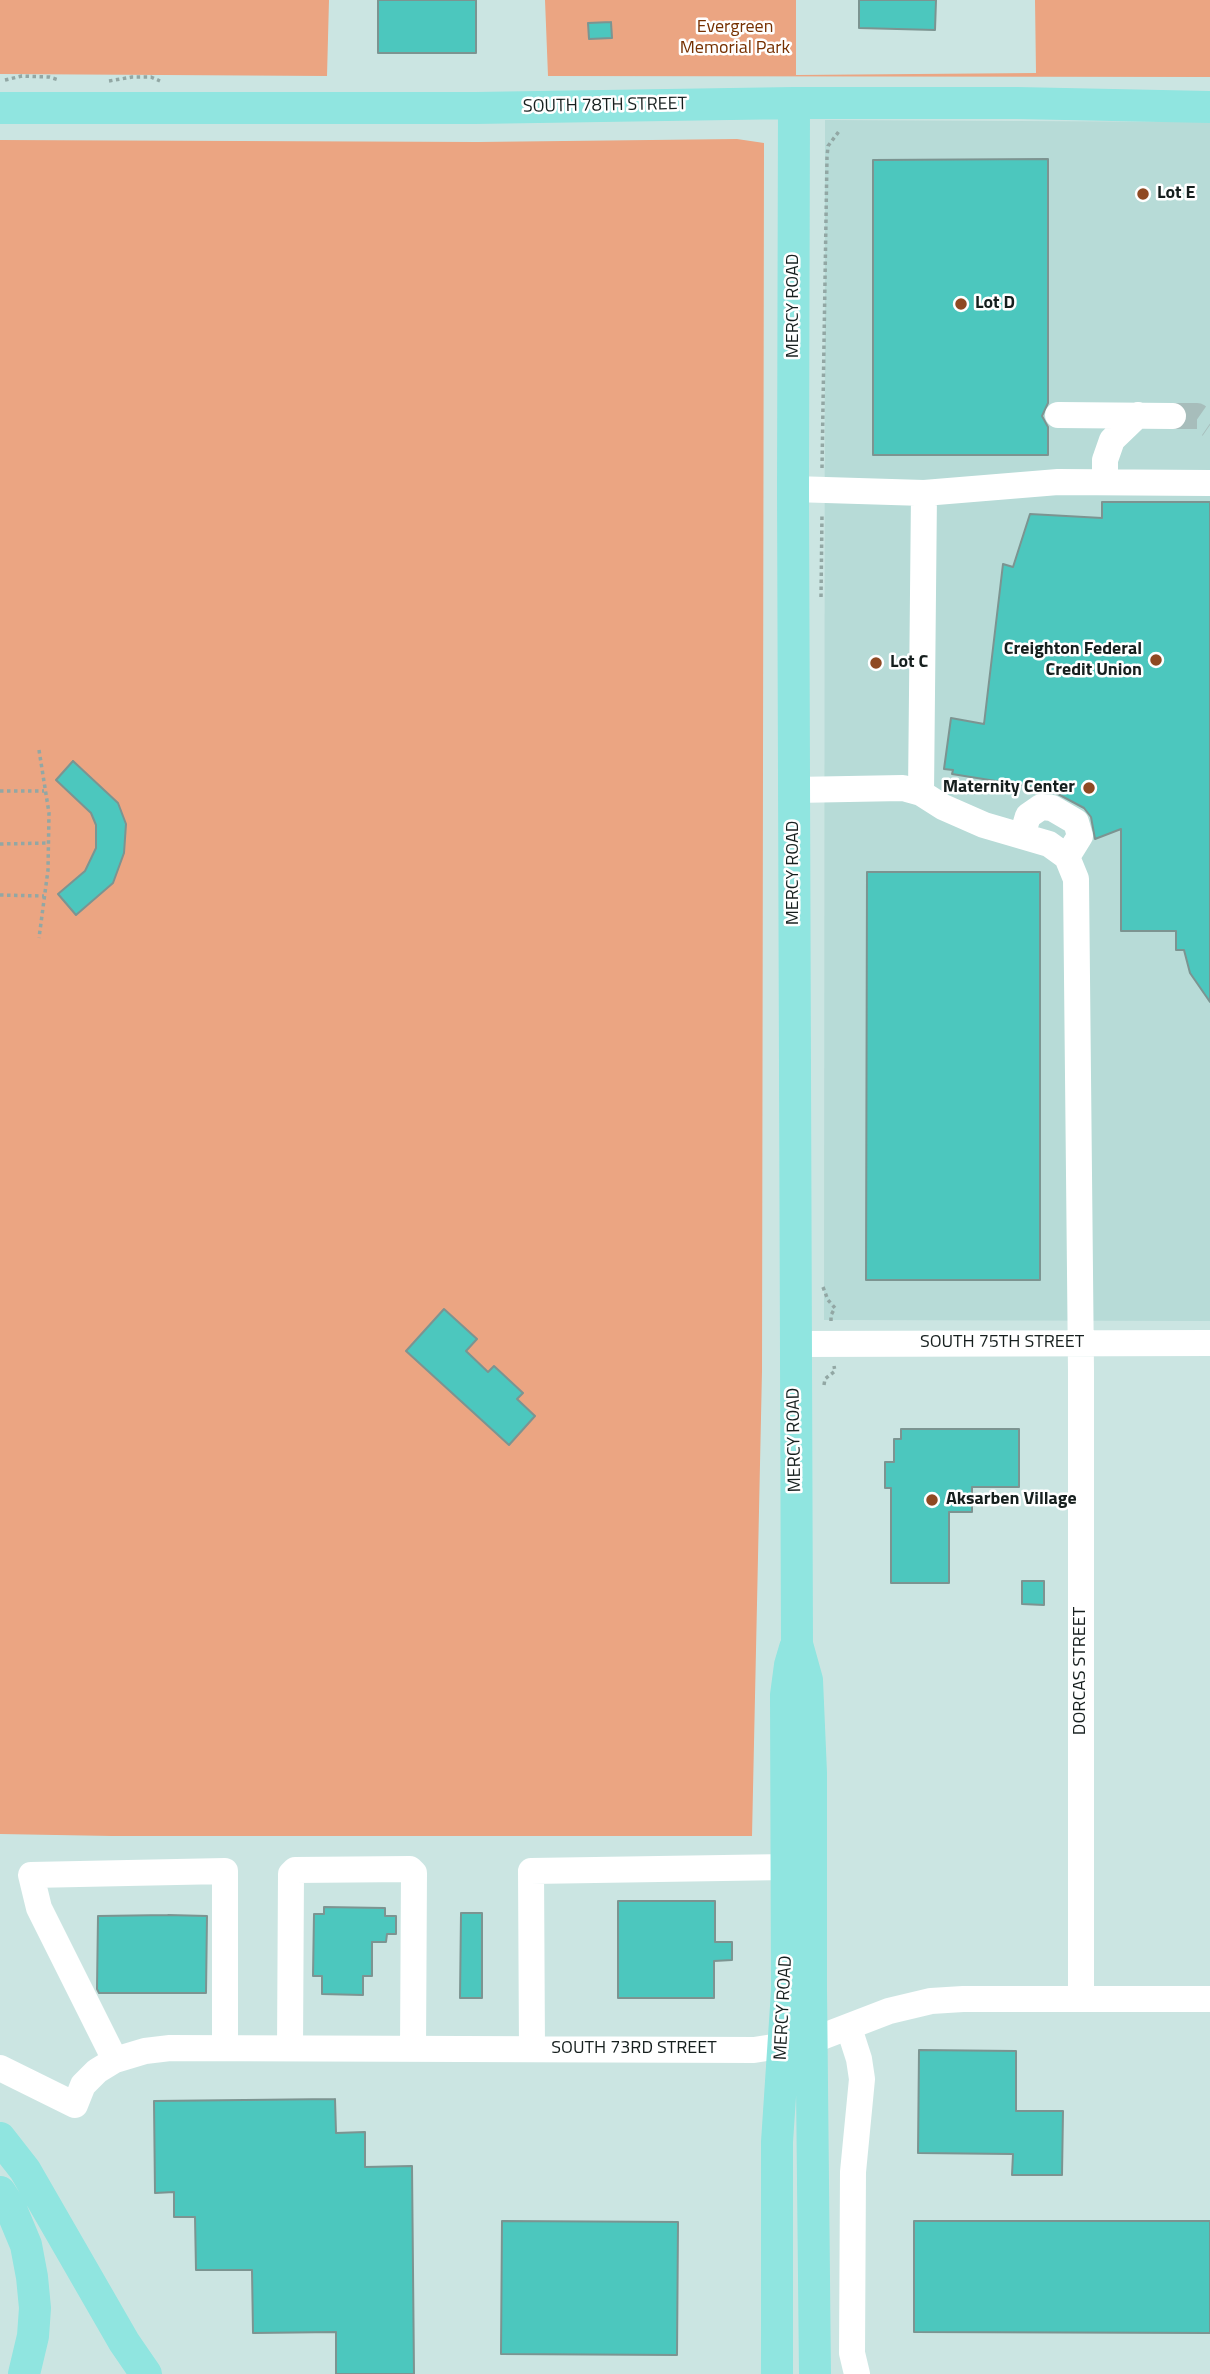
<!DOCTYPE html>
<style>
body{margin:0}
canvas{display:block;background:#cbe5e2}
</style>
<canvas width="1210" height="2374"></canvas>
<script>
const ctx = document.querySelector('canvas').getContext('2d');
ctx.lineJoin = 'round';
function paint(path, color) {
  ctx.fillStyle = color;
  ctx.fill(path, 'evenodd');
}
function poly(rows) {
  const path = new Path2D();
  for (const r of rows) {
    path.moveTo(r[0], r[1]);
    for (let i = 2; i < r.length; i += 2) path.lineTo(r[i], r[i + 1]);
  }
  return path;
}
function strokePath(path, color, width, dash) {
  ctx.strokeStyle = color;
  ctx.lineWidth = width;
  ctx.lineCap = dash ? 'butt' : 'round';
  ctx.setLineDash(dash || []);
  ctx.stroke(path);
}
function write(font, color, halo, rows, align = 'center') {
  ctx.font = font + ' "Titillium Web",sans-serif';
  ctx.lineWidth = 5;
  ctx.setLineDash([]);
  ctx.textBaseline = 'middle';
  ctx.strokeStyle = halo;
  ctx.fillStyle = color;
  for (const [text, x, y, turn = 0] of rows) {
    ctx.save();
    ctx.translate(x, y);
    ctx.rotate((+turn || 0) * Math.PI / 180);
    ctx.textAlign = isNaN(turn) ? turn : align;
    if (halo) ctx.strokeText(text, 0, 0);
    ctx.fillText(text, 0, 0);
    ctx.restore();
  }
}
const built = poly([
 [825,120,1210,122,1210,1321,824,1320]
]);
const green = poly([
 [0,0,329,0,327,76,0,74],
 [545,0,796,0,796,75,1036,73,1035,0,1210,0,1210,77,548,76],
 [737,139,764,143,762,1371,752,1836,112,1836,0,1834,0,140,478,142]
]);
const building = poly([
 [378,0,476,0,476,53,378,53,378,0],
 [859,0,936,0,935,30,859,28,859,0],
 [611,22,612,38,589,39,588,23,611,22],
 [1048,159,1048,403,1042,416,1048,427,1048,455,873,455,873,160,1048,159],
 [1102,502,1210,502,1210,1002,1190,973,1184,950,1176,950,1176,931,1121,931,1121,829,1095,839,1091,817,1084,808,1056,793,1058,791,952,774,953,770,944,769,951,718,984,724,1003,564,1013,567,1030,514,1102,518,1102,502],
 [73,761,118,803,126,824,124,853,113,883,76,915,58,894,85,871,96,848,96,825,91,813,56,780,73,761],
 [867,872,1040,872,1040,1280,866,1280,867,872],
 [444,1309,477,1339,466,1351,488,1372,494,1366,523,1393,517,1399,535,1416,509,1445,406,1351,444,1309],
 [901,1429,1019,1429,1019,1487,972,1487,972,1512,949,1512,949,1583,891,1583,891,1488,885,1488,885,1462,894,1462,894,1439,901,1439,901,1429],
 [1022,1581,1044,1581,1044,1605,1022,1604,1022,1581],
 [618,1901,715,1901,715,1942,732,1942,732,1960,714,1961,714,1998,618,1998,618,1901],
 [324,1907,385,1908,385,1916,396,1916,396,1934,387,1934,386,1942,372,1942,372,1976,363,1976,363,1995,322,1994,322,1976,313,1976,314,1914,324,1914,324,1907],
 [461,1913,482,1913,482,1998,460,1998,461,1913],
 [168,1915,207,1916,206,1993,99,1993,97,1989,98,1916,168,1915],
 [919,2050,1016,2051,1016,2111,1063,2111,1062,2175,1012,2175,1013,2154,918,2153,919,2050],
 [335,2099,336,2133,365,2132,365,2167,412,2166,414,2374,336,2374,336,2332,253,2333,252,2270,196,2270,195,2217,174,2217,174,2192,155,2193,154,2101,335,2099],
 [502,2221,678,2222,677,2355,501,2354,502,2221],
 [914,2221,1210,2221,1210,2333,914,2332,914,2221]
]);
const minorTunnel = poly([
 [1173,416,1197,416,1210,425]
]);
const path = poly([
 [5,80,22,76,49,77,59,80],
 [109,81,132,77,151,77,160,81],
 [822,468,827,157,828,146,840,130],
 [821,597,822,514],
 [39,750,49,813,48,870,39,938],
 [0,791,44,791],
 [0,844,48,843],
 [0,895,44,896],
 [823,1287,828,1300,835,1308,831,1315,831,1323],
 [824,1385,825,1379,835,1371,834,1366]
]);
const minor = poly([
 [1058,415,1173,416],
 [1105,482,1105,460,1112,440,1138,415],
 [793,489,924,493,1058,482,1210,483],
 [794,790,903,788,921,793,943,807,984,825,1049,844,1067,857,1076,879,1081,1371,1081,1998],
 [921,793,924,493],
 [1022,836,1028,816,1041,807,1052,808,1076,822,1080,836,1067,857],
 [795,1344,1210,1343],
 [849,2028,859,2059,862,2079,853,2172,852,2353,857,2374],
 [290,2048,291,1874,295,1870,410,1869,414,1873,413,2048],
 [532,2049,531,1871,787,1867],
 [115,2060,39,1908,31,1875,225,1871,225,2048],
 [0,2068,75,2105,83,2085,97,2071,115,2060,145,2051,170,2048,754,2050,811,2041,889,2011,931,2001,963,1999,1210,1999]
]);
const major = poly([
 [794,103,793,489,797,1644,807,1680,811,1773,811,1988,815,2374],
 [0,108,475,108,794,103,1017,103,1210,107],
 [0,2138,25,2170,124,2342,146,2374],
 [0,2192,11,2209,26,2245,32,2277,35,2308,33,2336,24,2374],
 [777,2374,777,2142,787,1991,786,1695,790,1665,795,1648]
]);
const markers = [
 [1143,194,7,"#8f4922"],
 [961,304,7,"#8f4922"],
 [1156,660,7,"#8f4922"],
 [876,663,7,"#8f4922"],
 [1089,788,7,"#8f4922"],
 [932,1500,7,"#8f4922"]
];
const parkNames = [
 ["Evergreen",735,28],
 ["Memorial Park",735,49]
];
const streetNames = [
 ["SOUTH 78TH STREET",605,106,-1],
 ["MERCY ROAD",794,306,-90],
 ["MERCY ROAD",794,873,-90],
 ["SOUTH 75TH STREET",1002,1343],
 ["MERCY ROAD",795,1440,-91],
 ["DORCAS STREET",1081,1671,-90],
 ["MERCY ROAD",784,2008,-87],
 ["SOUTH 73RD STREET",634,2049]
];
const poiNames = [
 ["Lot E",1157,194],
 ["Lot D",975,304],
 ["Creighton Federal",1142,650,"right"],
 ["Credit Union",1142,671,"right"],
 ["Lot C",890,663],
 ["Maternity Center",1075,788,"right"],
 ["Aksarben Village",946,1500]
];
paint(built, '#b7dbd7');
paint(green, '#eba582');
paint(building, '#4cc7be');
strokePath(building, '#7c9491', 2);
strokePath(minorTunnel, '#a7bdbb', 26, [26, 13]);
strokePath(path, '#92a7a4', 3.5, [3.5, 3.5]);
strokePath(minor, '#fff', 26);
strokePath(major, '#90e5e0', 32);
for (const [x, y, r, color] of markers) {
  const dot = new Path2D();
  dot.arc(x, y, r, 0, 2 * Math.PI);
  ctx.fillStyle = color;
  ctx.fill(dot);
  strokePath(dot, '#fff', 2.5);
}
write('18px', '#763001', '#fff', parkNames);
write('18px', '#161f1e', '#fff', streetNames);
write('bold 18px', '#161f1e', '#fff', poiNames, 'left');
</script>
